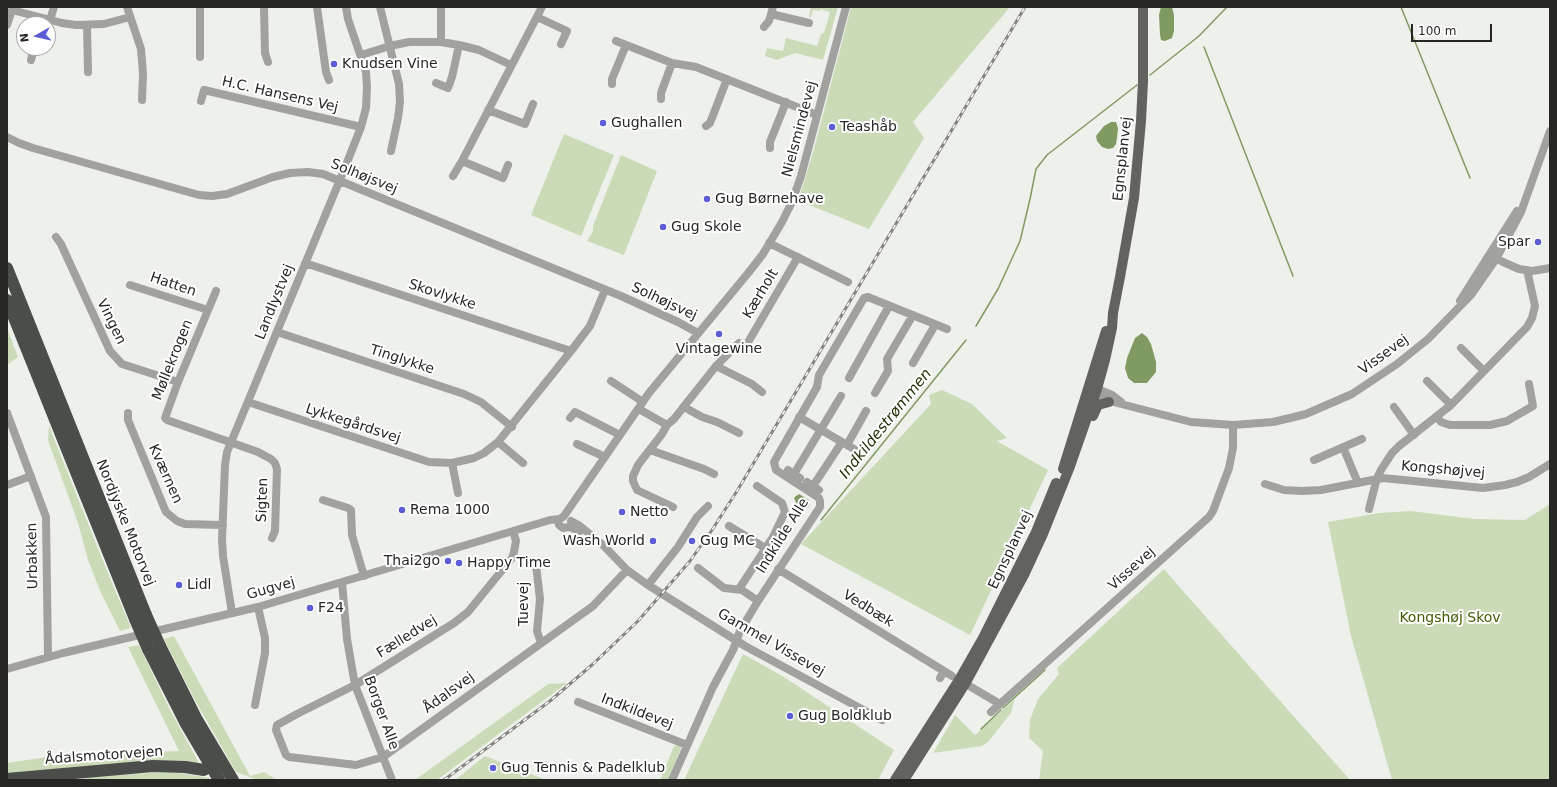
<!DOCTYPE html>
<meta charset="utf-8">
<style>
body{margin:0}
#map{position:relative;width:1557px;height:787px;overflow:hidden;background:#eef0eb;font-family:"DejaVu Sans",sans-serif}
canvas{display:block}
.frame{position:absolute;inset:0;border:8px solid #262725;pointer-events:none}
.north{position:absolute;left:16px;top:16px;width:40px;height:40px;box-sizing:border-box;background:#fff;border:1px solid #a8a9a8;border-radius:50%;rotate:262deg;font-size:11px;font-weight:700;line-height:16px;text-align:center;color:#262725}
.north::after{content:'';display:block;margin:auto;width:14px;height:18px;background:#5b5dd5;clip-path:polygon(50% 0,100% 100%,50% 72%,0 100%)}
.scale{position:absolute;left:1411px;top:24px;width:81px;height:18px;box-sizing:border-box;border:2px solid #262725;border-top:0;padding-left:5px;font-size:12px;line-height:14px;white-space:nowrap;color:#262725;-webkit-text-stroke:3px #fff;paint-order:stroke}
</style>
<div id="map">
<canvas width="1557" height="787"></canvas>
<div class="frame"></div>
<div class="north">N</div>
<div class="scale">100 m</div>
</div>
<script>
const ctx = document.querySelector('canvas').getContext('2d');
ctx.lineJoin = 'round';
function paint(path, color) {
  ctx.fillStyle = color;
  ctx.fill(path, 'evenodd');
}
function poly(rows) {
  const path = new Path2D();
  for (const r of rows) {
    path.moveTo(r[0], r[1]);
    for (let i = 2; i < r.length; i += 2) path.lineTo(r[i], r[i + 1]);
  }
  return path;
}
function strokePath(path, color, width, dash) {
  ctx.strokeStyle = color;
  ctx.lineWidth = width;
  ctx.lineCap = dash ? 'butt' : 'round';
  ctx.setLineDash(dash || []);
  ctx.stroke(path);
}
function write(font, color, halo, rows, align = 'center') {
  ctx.font = font + ' "DejaVu Sans",sans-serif';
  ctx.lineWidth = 4;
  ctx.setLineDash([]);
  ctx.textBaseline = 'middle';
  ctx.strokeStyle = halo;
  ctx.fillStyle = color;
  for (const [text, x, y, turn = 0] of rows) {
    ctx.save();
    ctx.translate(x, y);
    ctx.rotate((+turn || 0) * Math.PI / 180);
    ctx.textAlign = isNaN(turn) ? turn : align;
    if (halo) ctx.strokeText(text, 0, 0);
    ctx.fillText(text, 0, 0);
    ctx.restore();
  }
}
const green = poly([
 [811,7,838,7,823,60,795,53,777,60,765,56,767,48,783,51,786,38,817,46,821,34,824,33,830,12,820,9,820,11,813,10,811,17,809,17],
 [851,7,1010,7,913,122,924,138,869,229,799,201,799,198,814,149],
 [564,134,614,155,581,236,531,215],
 [621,155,657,171,624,255,587,241,593,231,593,226],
 [7,328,18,357,7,365],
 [942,390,972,404,1007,438,997,441,1048,470,970,635,801,544,931,404,929,395],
 [49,426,107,571,131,628,120,631,101,593,88,560,78,523,48,440],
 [1550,504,1550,780,1392,780,1351,636,1328,522,1379,513,1411,511,1474,519,1525,520],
 [1164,569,1183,591,1350,780,1039,780,1043,751,1029,738,1030,720,1038,699,1059,674,1057,668],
 [174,636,250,776,264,772,277,780,258,780,236,772,196,702,164,639],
 [139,645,169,708,199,763,159,762,7,774,7,763,54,756,179,751,128,647],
 [743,654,784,677,894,750,878,780,684,780],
 [567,683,437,780,415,780,548,684],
 [1015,699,1011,713,988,742,982,746,933,753,955,715,975,735],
 [677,744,681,746,681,748,668,780,660,780,674,746,676,746],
 [485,756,546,780,455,780],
 [166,772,187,774,209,778,210,780,83,780,83,777]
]);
const water = poly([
 [1161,7,1172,7,1174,15,1174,31,1172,38,1165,41,1161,40,1160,35,1159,15],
 [1111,122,1116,122,1118,128,1117,138,1116,144,1113,148,1108,149,1102,147,1097,141,1096,136,1104,126],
 [1142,333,1147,337,1151,344,1156,362,1156,372,1147,383,1134,383,1128,378,1125,368,1127,358,1135,338],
 [799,494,809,500,810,504,808,508,802,507,796,503,794,498,796,496]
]);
const stream = poly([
 [1401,7,1470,178],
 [1204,47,1293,276],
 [1150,75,1199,36,1227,7],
 [976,326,998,289,1020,241,1030,199,1036,169,1047,155,1137,85],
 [821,520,966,340],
 [1003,708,1045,670],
 [981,729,1001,710]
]);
const minor = poly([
 [127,7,141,49,143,74,142,100],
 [264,7,265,53,268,62],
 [317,7,326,72,329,80],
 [380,7,399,84,400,102,398,118,391,151],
 [441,7,441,42],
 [12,10,62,23,76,25,104,24,130,17],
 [771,14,809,23],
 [537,17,567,31,561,44],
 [50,20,54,7],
 [7,25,13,7],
 [87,25,88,72],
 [764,27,769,21,773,7],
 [616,41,672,63,696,67,817,115],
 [361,55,390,46,409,42,441,42,459,45,479,50,511,65],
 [200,57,200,7],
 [31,60,34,48],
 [436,83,448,88,452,77,459,45],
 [612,84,612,79,626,45],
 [661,99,661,93,672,63],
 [201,101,204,90,361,127],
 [488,110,525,124,533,104],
 [706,126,710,123,727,79],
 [7,137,19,143,33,148,199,195,212,196,227,194,273,177,290,173,308,172,323,174,621,296,678,322,698,333],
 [770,148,770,142,786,102],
 [462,161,503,178,508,165],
 [453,176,462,161,542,7],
 [56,237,61,244,110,351,122,364,178,382],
 [769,243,848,282],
 [1492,256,1503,262,1519,269,1532,271,1550,268],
 [305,263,571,351],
 [130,285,208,310],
 [216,291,178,382,165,418,167,420,258,452,271,459,275,463,277,469,275,531,272,538],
 [1460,301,1517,211],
 [277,332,464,394,481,402,512,427],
 [747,344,798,257],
 [1461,348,1484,371],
 [913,363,935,325],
 [716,366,752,384,762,392],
 [849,378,889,306],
 [611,381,643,402],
 [1427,381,1451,405],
 [1093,387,1112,395,1121,402],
 [875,393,888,371,887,359,913,315],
 [1090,396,1191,422,1233,425,1273,422,1290,418,1306,414,1352,394,1397,364,1428,339,1471,295,1496,259,1521,212,1550,131],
 [248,402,429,462,452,463,474,458,484,453,498,442,571,351,590,326,605,290],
 [684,407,702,417,717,422,739,433],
 [1394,407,1414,435],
 [639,409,667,425],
 [7,413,46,517,48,657],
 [128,413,128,420,166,512,177,521,185,524,223,525],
 [799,417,854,449],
 [1437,417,1441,422,1450,425,1490,425,1507,421,1533,406,1529,384],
 [570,418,575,412,620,435],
 [498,442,523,463],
 [577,444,605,457],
 [847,445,866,411],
 [1343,447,1358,483],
 [650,450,704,469,714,474],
 [1314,460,1362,439],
 [452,463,458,493],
 [788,470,800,478],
 [794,474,841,396],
 [807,482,819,490],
 [1265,484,1284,490,1302,491,1321,490,1383,478,1483,488,1505,485,1517,482,1529,477,1550,464],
 [7,485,31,476],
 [813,486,842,442],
 [323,500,348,508,351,510,352,535,364,576],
 [673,507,637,490,633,481,633,476,638,465,662,434,667,425,674,419,716,366,739,343],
 [1369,509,1377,478,1381,470,1392,453,1399,446,1451,405,1527,327,1532,318,1535,306,1527,270],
 [571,521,580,526,603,545,627,570,648,585,745,646,882,720],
 [559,525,563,528,569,527,580,531],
 [729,526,765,548],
 [513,531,516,541,514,552,512,558,468,612,454,623,355,685,297,714,277,725,276,730,286,755,289,757,356,765,383,757,593,606,627,570],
 [536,565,540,599,537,631,541,643],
 [698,568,724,588,742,590,758,601],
 [778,569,952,676],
 [342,582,347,639,355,685,392,780],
 [648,585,678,547,697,517,708,506],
 [739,589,773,537,785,512,782,503,757,486],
 [232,613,223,556,222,540,225,465,227,452,344,170,361,127,366,108,367,87,366,72,348,19,346,7],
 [7,669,63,653,258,607,550,520,560,519,564,516,649,393,749,272,763,254,782,222,792,202,801,176,846,7],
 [940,678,944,671],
 [971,687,1000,704],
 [578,702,687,745],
 [255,705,265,653,265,638,258,607],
 [991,712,1209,517,1213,511,1229,468,1233,448,1233,425],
 [672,780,713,687,733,650,740,631,758,601,820,507,820,501,819,498,776,470,774,462,817,387,819,375,864,298,868,297,947,329]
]);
const major = poly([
 [1093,416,1098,405,1109,402],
 [1063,469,1106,331],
 [895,780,959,680,983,638,1036,532,1056,483],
 [904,780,965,684,1025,573,1043,534,1069,469,1097,389,1105,360,1112,328,1113,313,1120,277,1134,198,1141,121,1143,81,1143,7]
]);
const highway = poly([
 [7,268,146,615],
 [7,300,135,619],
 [160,646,196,718,233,780],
 [148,649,186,724,219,780],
 [7,779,153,766,185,767,204,770]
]);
const rail = poly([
 [444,780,550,701,593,664,638,621,690,561,712,530,737,491,1025,7]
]);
const highwayBridge = poly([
 [146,615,160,646],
 [135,619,148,649]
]);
const markers = [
 [334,64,4,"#5b5dd5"],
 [603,123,4,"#5b5dd5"],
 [832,127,4,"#5b5dd5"],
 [707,199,4,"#5b5dd5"],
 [663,227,4,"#5b5dd5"],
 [1538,242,4,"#5b5dd5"],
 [719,334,4,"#5b5dd5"],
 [402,510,4,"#5b5dd5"],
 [622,512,4,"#5b5dd5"],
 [653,541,4,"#5b5dd5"],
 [692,541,4,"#5b5dd5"],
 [448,561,4,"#5b5dd5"],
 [459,563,4,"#5b5dd5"],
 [179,585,4,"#5b5dd5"],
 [310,608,4,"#5b5dd5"],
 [790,716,4,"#5b5dd5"],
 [493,768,4,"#5b5dd5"]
];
const poiNames = [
 ["Knudsen Vine",342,64],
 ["Gughallen",611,123],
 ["Teashåb",840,127],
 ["Gug Børnehave",715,199],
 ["Gug Skole",671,227],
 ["Spar",1530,242,"right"],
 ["Vintagewine",719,349,"center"],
 ["Rema 1000",410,510],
 ["Netto",630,512],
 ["Wash World",645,541,"right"],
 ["Gug MC",700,541],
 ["Thai2go",440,561,"right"],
 ["Happy Time",467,563],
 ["Lidl",187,585],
 ["F24",318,608],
 ["Gug Boldklub",798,716],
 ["Gug Tennis & Padelklub",501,768]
];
const streetNames = [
 ["H.C. Hansens Vej",280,95,13],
 ["Nielsmindevej",800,129,-75],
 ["Egnsplanvej",1123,159,-84],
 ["Solhøjsvej",364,177,22],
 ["Hatten",173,285,19],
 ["Kærholt",761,294,-59],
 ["Skovlykke",442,295,18],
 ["Landlystvej",275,302,-68],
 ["Solhøjsvej",664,302,25],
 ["Vingen",111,322,64],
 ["Vissevej",1384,355,-36],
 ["Møllekrogen",173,360,-68],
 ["Tinglykke",402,360,18],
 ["Lykkegårdsvej",353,424,18],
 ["Kongshøjvej",1443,470,5],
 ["Kværnen",165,474,66],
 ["Sigten",263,500,-88],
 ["Nordjyske Motorvej",125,523,68],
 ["Indkilde Alle",783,536,-58],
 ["Egnsplanvej",1011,550,-65],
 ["Urbakken",33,556,-91],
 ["Vissevej",1132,569,-42],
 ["Gugvej",271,589,-16],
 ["Tuevej",524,604,-90],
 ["Vedbæk",868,609,32],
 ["Fælledvej",407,637,-32],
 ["Gammel Vissevej",771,643,30],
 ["Ådalsvej",449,693,-36],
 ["Indkildevej",637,712,21],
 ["Borger Alle",381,713,70],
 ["Ådalsmotorvejen",104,756,-4]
];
const parkNames = [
 ["Kongshøj Skov",1450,618]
];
const waterNames = [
 ["Indkildestrømmen",886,424,-51]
];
paint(green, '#cbdbb8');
paint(water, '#819a62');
strokePath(stream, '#819a62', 1.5);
strokePath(minor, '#a1a2a0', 8);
strokePath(major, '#626360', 10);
strokePath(highway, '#4b4d4a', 12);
strokePath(rail, '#848582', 3);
strokePath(rail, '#fff', 1.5, [4.5]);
strokePath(highwayBridge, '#4b4d4a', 12);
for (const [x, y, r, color] of markers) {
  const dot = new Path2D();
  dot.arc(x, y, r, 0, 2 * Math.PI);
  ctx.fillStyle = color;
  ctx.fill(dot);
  strokePath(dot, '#fff', 1.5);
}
write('14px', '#262725', '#fff', poiNames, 'left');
write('14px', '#262725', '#fff', streetNames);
write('14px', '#405d03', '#fff', parkNames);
write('italic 15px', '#223107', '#fff', waterNames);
</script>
